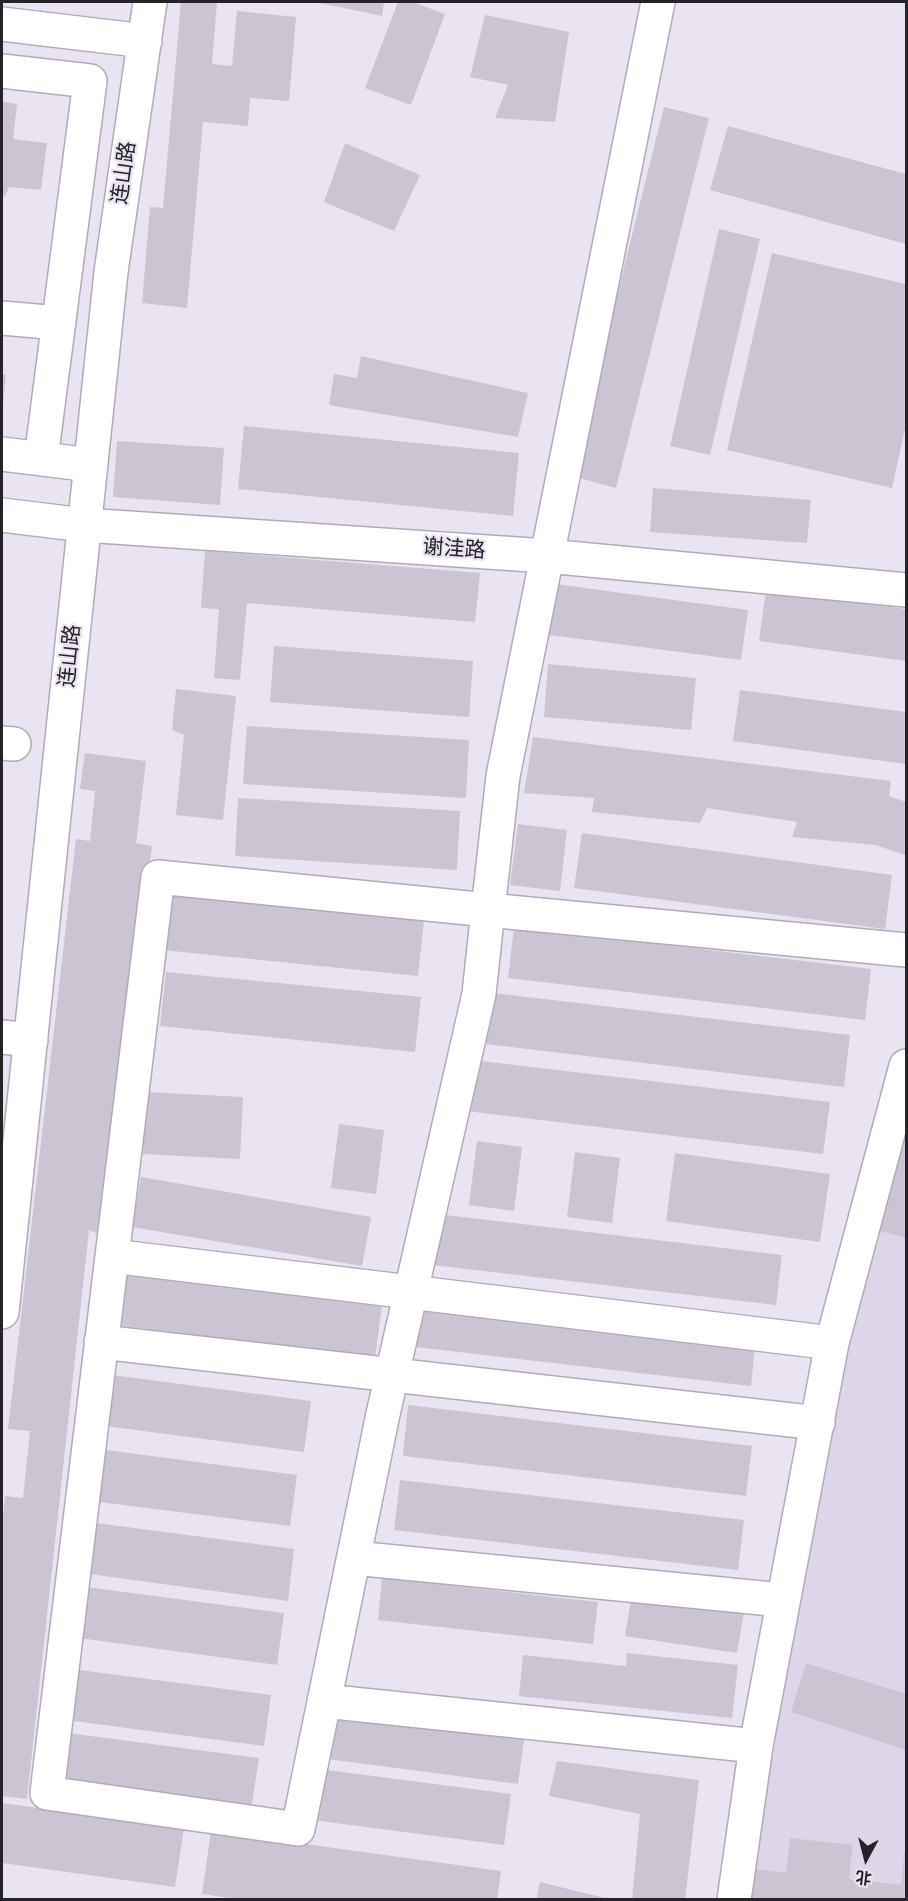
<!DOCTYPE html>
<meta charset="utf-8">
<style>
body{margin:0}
#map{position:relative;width:908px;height:1901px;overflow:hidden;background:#eae3f2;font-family:Roboto,"Noto Sans SC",sans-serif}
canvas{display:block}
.frame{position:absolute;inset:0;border:3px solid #252328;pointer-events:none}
.north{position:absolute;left:836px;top:1829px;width:60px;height:60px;-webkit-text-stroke:4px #eae3f2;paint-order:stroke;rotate:187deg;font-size:16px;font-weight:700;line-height:24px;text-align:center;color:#252328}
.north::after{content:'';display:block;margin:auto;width:21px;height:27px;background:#252328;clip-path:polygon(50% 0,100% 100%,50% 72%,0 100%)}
</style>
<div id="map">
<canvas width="908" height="1901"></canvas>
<div class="frame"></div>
<div class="north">北</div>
</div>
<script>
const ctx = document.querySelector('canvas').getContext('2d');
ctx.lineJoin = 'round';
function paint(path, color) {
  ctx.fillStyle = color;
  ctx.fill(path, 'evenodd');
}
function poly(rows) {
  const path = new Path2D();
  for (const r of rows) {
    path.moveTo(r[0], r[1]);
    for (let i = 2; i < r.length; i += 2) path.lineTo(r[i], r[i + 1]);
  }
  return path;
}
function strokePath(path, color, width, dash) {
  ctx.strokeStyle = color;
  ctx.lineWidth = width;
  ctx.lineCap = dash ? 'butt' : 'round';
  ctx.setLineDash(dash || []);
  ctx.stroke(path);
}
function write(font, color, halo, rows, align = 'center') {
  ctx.font = font + ' Roboto,"Noto Sans SC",sans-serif';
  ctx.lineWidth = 4.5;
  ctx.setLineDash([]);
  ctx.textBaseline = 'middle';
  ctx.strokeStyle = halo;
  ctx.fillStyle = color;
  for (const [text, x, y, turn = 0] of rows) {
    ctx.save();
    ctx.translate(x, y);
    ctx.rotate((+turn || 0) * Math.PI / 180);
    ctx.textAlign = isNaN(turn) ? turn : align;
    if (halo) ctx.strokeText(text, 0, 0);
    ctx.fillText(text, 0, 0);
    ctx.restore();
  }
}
const built = poly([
 [906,1066,906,1899,734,1900,756,1746]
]);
const building = poly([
 [181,2,217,2,212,64,232,66,237,11,296,17,289,101,250,98,248,126,203,122,187,308,142,303,150,207,163,208],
 [315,2,384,2,382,16],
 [398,2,413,2,445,14,411,105,365,88],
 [485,15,569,32,555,122,495,118,508,85,470,77],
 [2,102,17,104,13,139,47,143,41,190,9,187,5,196,2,196],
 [664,107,709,118,616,488,572,476],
 [728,126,906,174,906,244,710,190],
 [345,143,420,175,394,231,324,202],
 [719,229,760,239,710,455,670,446],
 [772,253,906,284,906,424,892,488,727,450],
 [361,356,528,393,518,437,329,405,334,374,357,378],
 [2,374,6,375,3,403,2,403],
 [244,426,519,453,513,516,238,489],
 [117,441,224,448,220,505,113,497],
 [653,488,811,500,807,543,650,532],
 [205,551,480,573,475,622,247,603,240,680,214,678,219,609,201,608],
 [555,584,748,610,741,660,549,635],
 [766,590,906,609,906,661,759,641],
 [274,646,473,661,469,717,270,702],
 [548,664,696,678,691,730,544,717],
 [176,689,236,696,223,820,176,815,184,735,172,730],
 [740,690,906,712,906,764,733,741],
 [247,726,469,740,466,798,243,784],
 [533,737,891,781,889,796,906,802,906,855,875,845,792,837,797,822,707,808,700,823,592,812,594,798,524,793],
 [85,753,146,761,136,843,152,846,101,1235,89,1230,27,1799,2,1796,2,1529,5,1496,23,1498,30,1431,8,1429,76,839,90,841,95,791,80,789],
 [238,798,460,811,457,870,235,856],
 [518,824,567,830,560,891,510,885],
 [582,833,892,875,885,929,574,888],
 [169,895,424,921,418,976,163,950],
 [514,927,871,969,865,1020,508,978],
 [166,972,421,997,415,1052,160,1026],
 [493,993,850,1035,844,1087,486,1044],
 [472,1060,830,1102,823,1154,466,1111],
 [147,1092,243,1097,240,1159,143,1154],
 [906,1113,906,1238,876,1230],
 [339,1124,384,1130,376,1194,331,1188],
 [477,1141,522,1147,514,1211,469,1205],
 [575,1152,620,1158,612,1223,567,1217],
 [675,1153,830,1174,820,1242,666,1221],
 [141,1177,371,1217,362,1266,132,1227],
 [438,1214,782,1255,776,1305,432,1265],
 [124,1272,382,1305,375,1358,117,1325],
 [413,1296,756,1336,751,1386,407,1346],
 [112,1375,311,1401,304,1452,105,1426],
 [408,1405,752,1446,746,1496,403,1456],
 [98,1449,297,1475,290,1526,91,1501],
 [400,1480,744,1520,738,1570,394,1530],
 [96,1523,294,1549,288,1601,89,1574],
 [382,1578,598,1602,593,1644,378,1620],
 [86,1587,284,1613,277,1665,79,1638],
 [632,1594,744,1612,737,1653,625,1636],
 [627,1653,738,1665,732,1718,519,1696,523,1655,626,1666],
 [806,1663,906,1694,906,1750,791,1712],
 [72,1669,271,1695,264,1746,66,1720],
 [326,1706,525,1733,518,1784,320,1758],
 [60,1732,259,1758,251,1810,53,1784],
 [557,1761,699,1780,685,1900,632,1900,640,1814,549,1796],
 [312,1768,511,1794,504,1845,305,1819],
 [2,1803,184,1828,175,1887,2,1863],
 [211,1831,501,1871,497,1900,242,1900,202,1894],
 [790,1838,853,1845,849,1879,901,1885,905,1847,906,1847,906,1900,752,1900,755,1869,786,1873],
 [540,1882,609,1899,609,1900,536,1900]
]);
const minor = poly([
 [658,2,503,776,488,910,479,994,383,1414,298,1829,47,1793,158,877,488,910,906,950],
 [2,24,145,41],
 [2,71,90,81,41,459],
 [2,318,59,323],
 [2,454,91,465],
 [2,515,84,525,547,556,906,590],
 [2,743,14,744],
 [2,1037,31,1040],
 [112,1256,832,1343],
 [2,1312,111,272,150,2],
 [101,1342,818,1423],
 [354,1558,782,1600],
 [324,1701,756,1746],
 [734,1900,756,1746,832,1343,906,1066]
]);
const streetNames = [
 ["连山路",125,173,-82],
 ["谢洼路",454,550,4],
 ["连山路",71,656,-84]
];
paint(built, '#dfd5ea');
paint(building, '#ccc4d2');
strokePath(minor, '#b1abb9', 36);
strokePath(minor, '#fff', 33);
write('21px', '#252328', '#eae3f2', streetNames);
</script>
